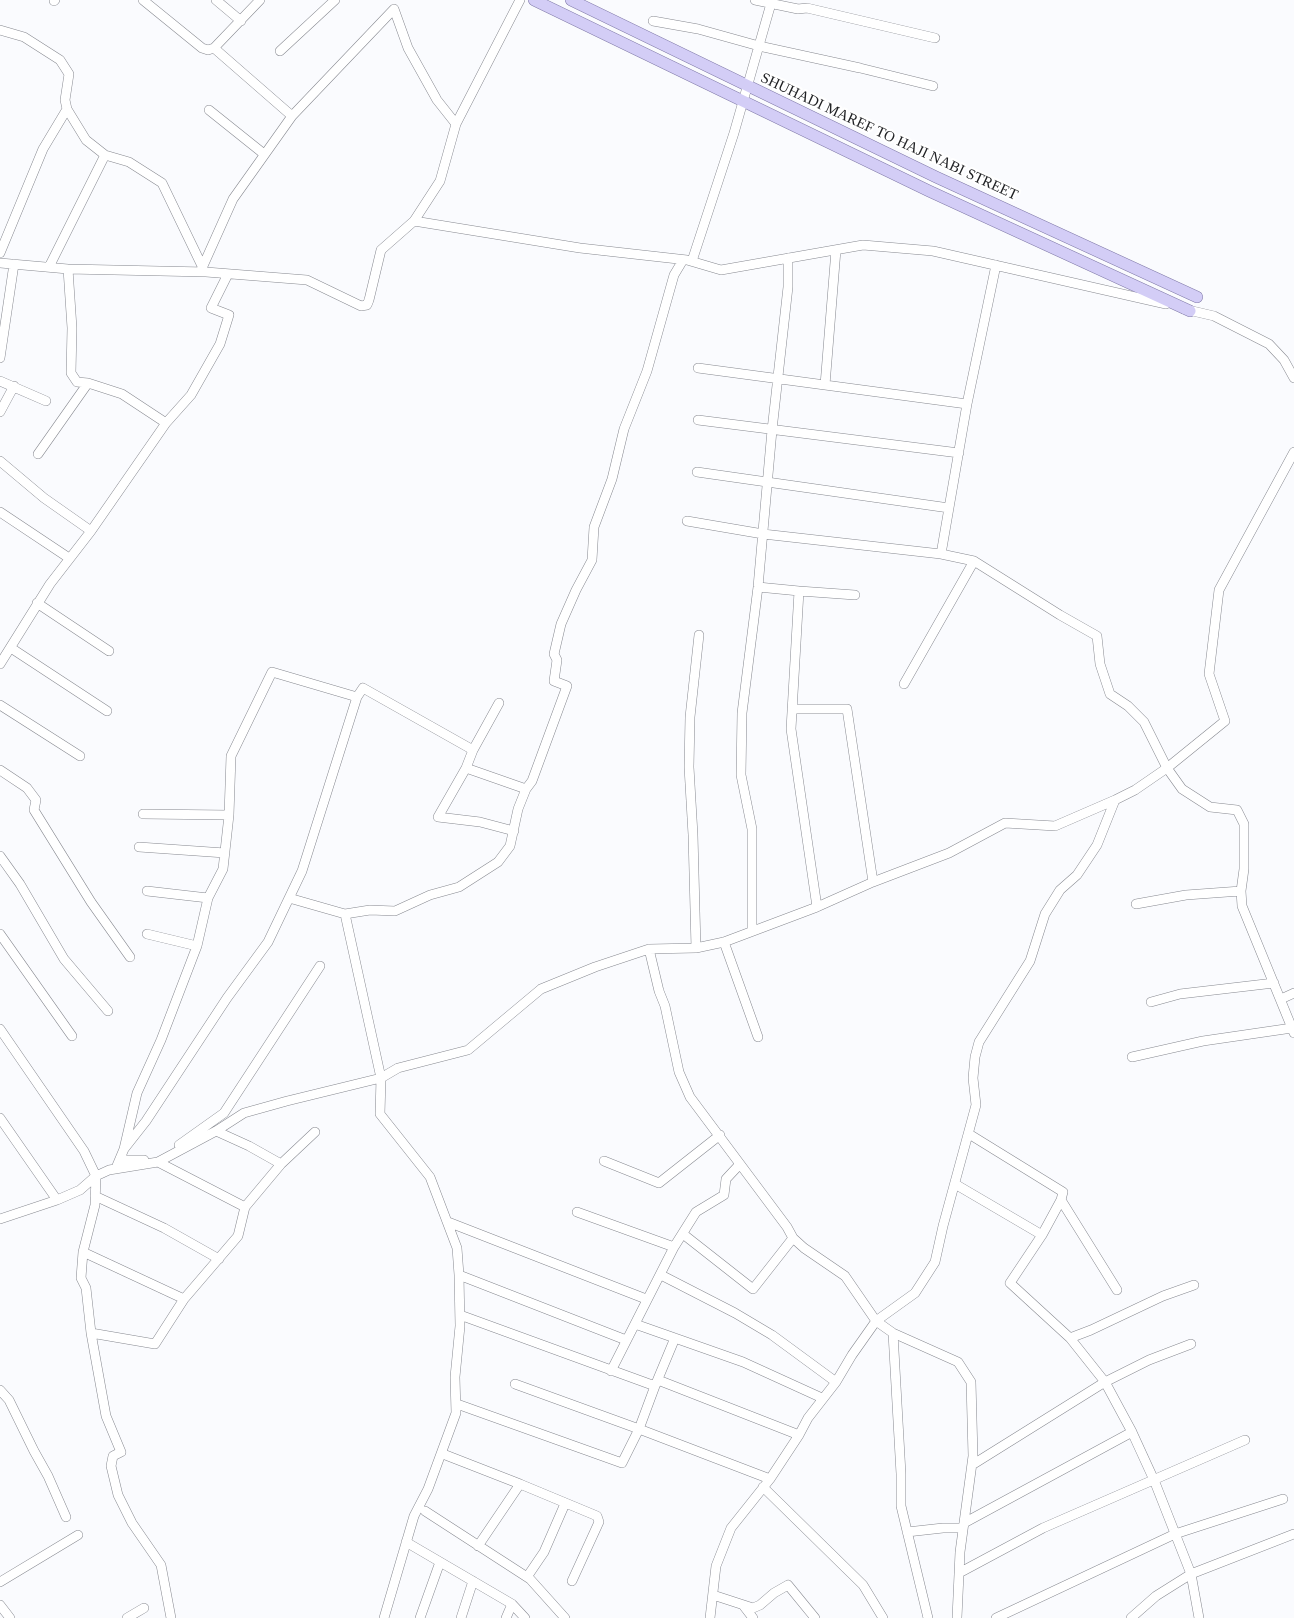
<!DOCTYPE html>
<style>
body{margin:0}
canvas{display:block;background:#fafbfe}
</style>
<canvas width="1294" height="1618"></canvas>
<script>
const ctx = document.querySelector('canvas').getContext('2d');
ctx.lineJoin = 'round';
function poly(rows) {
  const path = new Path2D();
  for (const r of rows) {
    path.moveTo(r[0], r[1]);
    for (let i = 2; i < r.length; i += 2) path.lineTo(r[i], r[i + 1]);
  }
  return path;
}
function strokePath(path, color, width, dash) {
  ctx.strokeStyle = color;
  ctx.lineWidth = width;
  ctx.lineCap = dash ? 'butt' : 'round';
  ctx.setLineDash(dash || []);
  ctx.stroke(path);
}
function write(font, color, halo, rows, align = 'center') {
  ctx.font = font + ' "Times New Roman",serif';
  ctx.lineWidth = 4.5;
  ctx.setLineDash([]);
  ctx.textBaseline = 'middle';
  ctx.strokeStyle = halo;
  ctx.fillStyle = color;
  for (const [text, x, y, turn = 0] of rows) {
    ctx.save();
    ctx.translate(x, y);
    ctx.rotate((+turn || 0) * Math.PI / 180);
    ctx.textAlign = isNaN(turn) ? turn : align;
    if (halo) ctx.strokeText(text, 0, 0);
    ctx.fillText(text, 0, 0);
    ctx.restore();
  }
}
const minor = poly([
 [143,0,202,48,208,50,214,48,292,116],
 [216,0,241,21],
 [755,0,798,9,807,8,935,38],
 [54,1,55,0],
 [653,21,698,29,759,46,860,68,933,86],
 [0,30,24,37,60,60,69,74,65,100,67,109,86,140,105,155,129,162,162,183,203,268],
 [214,48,260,0],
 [280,51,335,0],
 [209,110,264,154],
 [414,221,440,181,456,124,520,0],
 [0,253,43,149,67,109],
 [692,261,734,133,772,0],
 [0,263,68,269,206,272,307,280,361,306,367,305,369,300,381,250,414,221,580,248,687,260,721,270,863,245,933,251,1166,304],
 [203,266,233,199,292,116,394,9,408,48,437,100,456,124],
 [49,267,105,155],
 [68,269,72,328,71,373,77,382,88,383,122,394,166,423],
 [1184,309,1214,316,1269,344,1284,360,1294,378],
 [0,358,14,264],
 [698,368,967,404],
 [0,381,46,401],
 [825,385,836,250],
 [0,412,14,386],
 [698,420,959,453],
 [38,454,88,383],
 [0,461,44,498,91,531],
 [697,472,949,508],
 [0,512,69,558],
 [687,521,763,534,941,554,974,561,1060,615,1097,636,1100,664,1110,694,1128,706,1144,722,1167,768,1182,789,1210,807,1237,810,1244,824,1244,869,1241,891,1242,906,1294,1033],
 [941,554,967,404,996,265],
 [758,587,799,591,791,729,817,907],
 [799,591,855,595],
 [37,603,109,651],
 [11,648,107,711],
 [0,664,50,584,91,531,166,423,191,395,220,344,229,315,211,308,228,274],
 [904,684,974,561],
 [499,703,473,750,466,768,438,817,480,822,514,831],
 [0,705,80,756],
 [792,709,847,709,873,882],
 [466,768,526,789],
 [0,770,27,788,36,800,34,810,91,902,130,957],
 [143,814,229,815],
 [139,847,225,853],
 [0,856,20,884,64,959,108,1011],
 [147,891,208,898],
 [289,898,345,914,370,910,395,911,430,895,459,887,498,862,510,846,518,809,526,789,532,781,567,686,554,681,557,660,554,654,561,624,576,590,592,560,594,527,612,479,624,429,647,371,674,275,683,260],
 [1136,904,1186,895,1241,891],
 [345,914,381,1078,380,1114,430,1177,457,1248,459,1275,460,1326,455,1377,456,1413,428,1489,414,1516,384,1618],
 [752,930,752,829,741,775,742,713,758,587,772,430,788,287,788,258],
 [0,934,72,1036],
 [147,934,197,946],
 [724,942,758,1037],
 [696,948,693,835,689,767,690,717,699,635],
 [649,949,659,991,665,1006,679,1072,690,1097,787,1227,793,1238,804,1248,845,1276,876,1321,893,1333,958,1362,971,1382,973,1456,960,1552,957,1618],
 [1281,999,1294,993],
 [1151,1002,1180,994,1274,983],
 [0,1029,84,1151,96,1176,95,1205,83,1252,81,1278,86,1288,91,1333,106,1416,121,1452,113,1456,111,1466,118,1495,132,1523,161,1565,171,1618],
 [1132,1057,1203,1041,1292,1028],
 [0,1118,57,1200],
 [216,1131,249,1146,281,1164],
 [969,1134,1063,1192,1061,1200,1042,1235,1010,1283,1070,1338,1105,1382,1132,1432,1154,1480,1191,1574,1199,1618],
 [179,1145,224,1113,320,966],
 [124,1149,146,1121,227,998,268,942,302,871,357,697,363,688,473,750],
 [120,1160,144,1160],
 [604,1161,659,1183,720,1135],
 [158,1162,245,1207],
 [116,1168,124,1149,137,1093,161,1040,197,946,208,898,223,869,229,815,231,756,272,672,357,697],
 [955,1184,1042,1235],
 [95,1196,164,1228,219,1259],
 [1061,1200,1117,1290],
 [577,1212,674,1247],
 [0,1219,57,1200,80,1190,96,1176,109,1170,158,1162,216,1131,244,1113,287,1101,381,1078,398,1068,468,1050,541,989,595,967,649,949,696,948,724,942,817,907,873,882,949,853,1005,823,1055,826,1115,800,1135,790,1167,768,1225,721,1209,674,1219,590,1294,452],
 [448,1222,646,1299],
 [683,1234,753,1289,793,1238],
 [83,1252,184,1299],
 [459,1275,626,1340],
 [661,1275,735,1313,772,1335,836,1382],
 [460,1315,655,1386],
 [635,1324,743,1362,822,1398],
 [91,1333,155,1344,184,1299,238,1236,245,1207,281,1164,315,1132],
 [893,1333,901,1474,901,1506,928,1618],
 [1070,1338,1091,1330,1163,1296,1194,1285],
 [611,1371,674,1247,696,1212,724,1195,726,1179,740,1164],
 [658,1380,799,1435],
 [515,1384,639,1429,770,1479],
 [0,1390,9,1400,34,1451,48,1476,66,1517],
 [457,1404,622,1463,639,1429,655,1386,675,1338],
 [443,1454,520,1484,597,1516,599,1522,572,1581],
 [972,1465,1105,1382,1149,1360,1191,1344],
 [763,1487,863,1585,883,1618],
 [425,1511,530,1579,565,1618],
 [964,1523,1132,1432],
 [907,1532,943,1528,963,1528],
 [406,1542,512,1604,525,1618],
 [478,1546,520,1484],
 [959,1573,1043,1528,1245,1440],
 [527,1577,544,1552,564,1506],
 [0,1582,78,1535],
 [713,1595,753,1608,760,1605,774,1593,788,1585,815,1618],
 [0,1605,10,1618],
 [743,1605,753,1618],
 [127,1618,144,1608],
 [420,1618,440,1562],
 [461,1618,473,1581],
 [506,1618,512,1604],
 [710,1618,716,1566,731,1528,770,1479,799,1435,808,1418,836,1382,852,1355,876,1321,915,1293,935,1262,943,1226,976,1105,973,1078,975,1057,979,1042,1030,961,1045,914,1060,890,1077,875,1097,845,1115,800],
 [996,1618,1175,1534,1283,1499],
 [1131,1618,1156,1596,1191,1574,1294,1534]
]);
const major = poly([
 [534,0,929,191,1190,311],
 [571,0,936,177,1197,297]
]);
const streetNames = [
 ["SHUHADI MAREF TO HAJI NABI STREET",889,137,25]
];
strokePath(minor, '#878990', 10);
strokePath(major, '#807aa8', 12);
strokePath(minor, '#fff', 9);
strokePath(major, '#d3cdf6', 11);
write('15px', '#1f2023', '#fff', streetNames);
</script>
